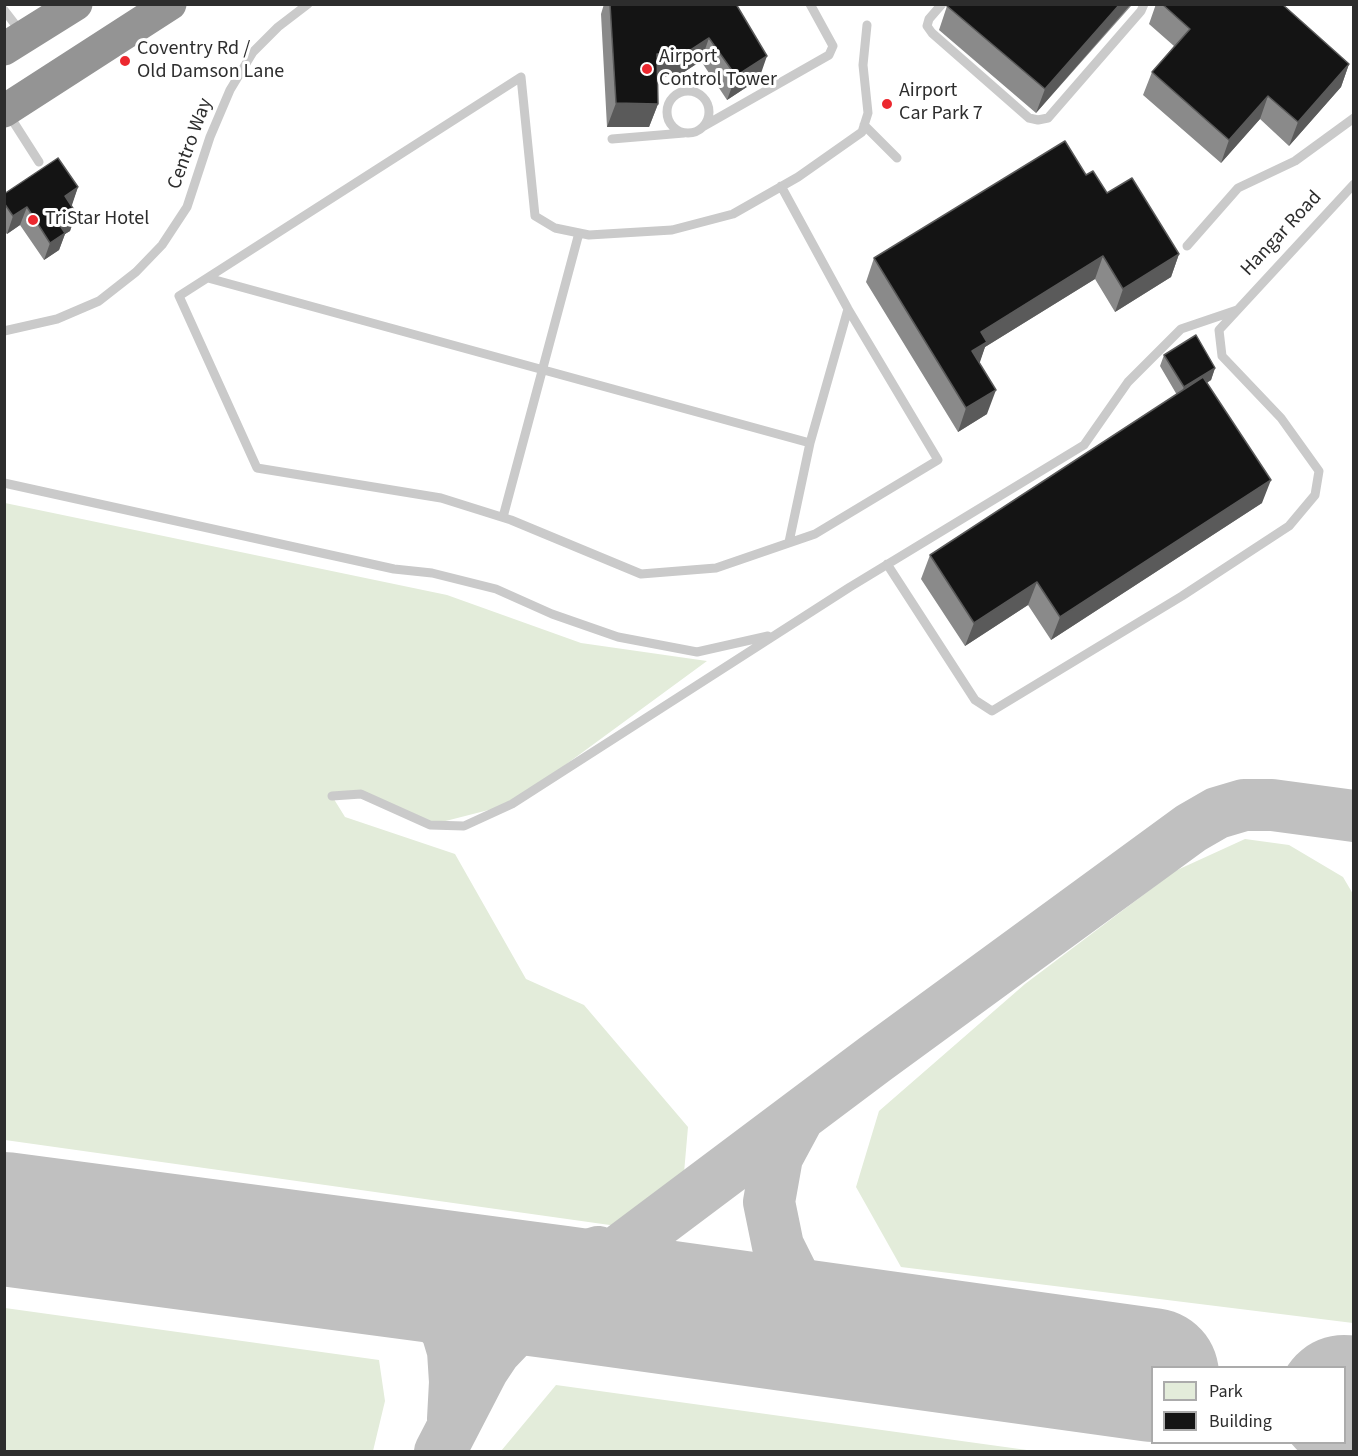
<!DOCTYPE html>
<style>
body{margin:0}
#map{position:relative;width:1358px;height:1456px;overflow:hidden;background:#fff;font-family:"Source Sans 3",sans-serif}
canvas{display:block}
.frame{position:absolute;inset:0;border:6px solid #2d2d2d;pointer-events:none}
.legend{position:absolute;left:1151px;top:1366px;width:195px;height:78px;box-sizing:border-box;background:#fff;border:2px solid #ababab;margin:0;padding:8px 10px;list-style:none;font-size:18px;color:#2d2d2d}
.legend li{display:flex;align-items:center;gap:12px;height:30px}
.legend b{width:30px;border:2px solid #ababab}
</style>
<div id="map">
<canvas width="1358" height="1456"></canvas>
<div class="frame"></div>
<ul class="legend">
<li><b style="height:16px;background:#e3ecda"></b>Park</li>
<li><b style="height:16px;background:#141414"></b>Building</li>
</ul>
</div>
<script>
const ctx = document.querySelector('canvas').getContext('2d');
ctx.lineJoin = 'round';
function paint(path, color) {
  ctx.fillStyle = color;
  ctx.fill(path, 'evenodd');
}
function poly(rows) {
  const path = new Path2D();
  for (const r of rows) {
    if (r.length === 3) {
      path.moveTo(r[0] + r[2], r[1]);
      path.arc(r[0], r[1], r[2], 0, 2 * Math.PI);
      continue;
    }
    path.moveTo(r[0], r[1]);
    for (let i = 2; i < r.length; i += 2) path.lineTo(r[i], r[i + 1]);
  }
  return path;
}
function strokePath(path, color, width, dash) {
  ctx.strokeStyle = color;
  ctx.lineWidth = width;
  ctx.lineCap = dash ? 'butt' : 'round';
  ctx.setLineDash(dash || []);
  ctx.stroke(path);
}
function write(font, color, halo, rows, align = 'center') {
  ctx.font = font + ' "Source Sans 3",sans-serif';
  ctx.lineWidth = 6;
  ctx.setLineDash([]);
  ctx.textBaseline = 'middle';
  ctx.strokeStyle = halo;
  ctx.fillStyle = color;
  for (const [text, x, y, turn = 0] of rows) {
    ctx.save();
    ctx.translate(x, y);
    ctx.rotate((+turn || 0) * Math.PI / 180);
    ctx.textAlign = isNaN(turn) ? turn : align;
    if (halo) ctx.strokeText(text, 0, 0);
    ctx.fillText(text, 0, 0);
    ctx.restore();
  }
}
const green = poly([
 [5,503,447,595,581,643,707,661,512,804,430,825,361,794,332,796,345,817,455,854,526,979,584,1005,688,1127,684,1173,655,1223,624,1227,5,1140],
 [1245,839,1289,845,1343,877,1353,894,1353,1323,901,1267,856,1187,879,1111,1025,984,1175,871],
 [5,1308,379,1360,385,1401,373,1451,5,1451],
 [556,1385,1034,1451,501,1451]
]);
const taxiway = poly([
 [798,1118,777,1157,769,1202,778,1246,797,1284,818,1306,850,1333],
 [366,1267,397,1281,427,1306,447,1331,453,1351,455,1382,453,1419],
 [447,1277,533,1272,598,1252],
 [440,1452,483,1369,495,1351,519,1326,875,1059,1191,828,1217,813,1244,805,1272,805,1354,816]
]);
const runway = poly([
 [4,1219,563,1293,1152,1375],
 [1344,1402,1354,1403]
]);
const lane = poly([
 [942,4,929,19,927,26,932,33,1029,118,1038,120,1048,118,1141,11,1144,4],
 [4,10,21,32],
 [688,112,21],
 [9,115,39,162],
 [864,125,897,158],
 [704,126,829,55,833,46,810,4],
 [612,139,684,133],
 [781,186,848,309,938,460,815,534,716,568,641,574,511,520,441,498,257,468,179,296,521,77,535,216,555,228,589,235,672,230,733,214,798,177,862,132,868,113,863,65,867,25],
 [1187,246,1238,188,1295,161,1354,118],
 [208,278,810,443],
 [4,331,57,319,99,301,136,272,162,245,187,207,210,137,230,90,253,52,278,27,308,4],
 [4,483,394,569,432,573,496,589,552,614,618,637,697,652,768,636],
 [503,517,579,233],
 [789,542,810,443,848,309],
 [887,564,975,700,992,711,1182,596,1289,526,1315,495,1319,471,1281,418,1222,356,1219,330,1354,184],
 [332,796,361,794,430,825,464,826,512,804,850,587,1084,445,1128,382,1181,329,1237,310]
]);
const highway = poly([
 [4,49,76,4],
 [4,111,170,4]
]);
const wall = poly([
 [604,4,736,4,759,79,727,100,701,61,678,76,657,77,658,104,649,127,607,127,601,14],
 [1156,4,1282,4,1349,64,1341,87,1289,146,1260,119,1221,163,1143,95,1152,72,1174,46,1149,24],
 [947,6,1131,6,1036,113,939,30],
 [1086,175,1179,254,1171,277,1115,312,1095,279,985,347,979,363,987,414,958,432,866,282,874,258],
 [78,187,71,206,76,213,70,231,65,234,59,250,44,260,20,225,7,234,4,231,4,194],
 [1164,355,1215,368,1211,380,1207,383,1262,503,1051,640,1028,605,965,646,921,579,930,555,1177,395,1160,366]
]);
const shadedWall = poly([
 [1120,4,1131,4,1036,113,1045,89],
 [709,38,701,61,678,76,648,78,657,54],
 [767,56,759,79,727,100,736,76],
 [1349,64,1341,87,1289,146,1298,122],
 [1268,96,1260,119,1221,163,1229,140],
 [616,103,658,104,649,127,607,127],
 [78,187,72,205,58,214,65,196],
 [27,207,20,225,7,234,13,216],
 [76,213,70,231,65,234,59,250,44,260,50,243,59,224],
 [1179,254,1171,277,1115,312,1123,289],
 [1103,256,1095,279,985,347,979,365,972,351,981,332],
 [1215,368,1211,380,1179,399,1184,387],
 [996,390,987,414,958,432,966,408],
 [1271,480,1262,503,1051,640,1060,617],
 [1037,582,1028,605,965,646,974,623]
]);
const building = poly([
 [610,4,736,4,767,56,736,76,709,38,686,53,657,54,658,104,616,103,610,4],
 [949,4,1120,4,1045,89,947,6,949,4],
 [1162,4,1282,4,1349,64,1298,122,1268,96,1229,140,1152,72,1190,29,1162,4],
 [1065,141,1086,175,1093,171,1107,193,1132,178,1179,254,1123,289,1103,256,981,332,987,342,972,351,996,390,966,408,874,258,1065,141],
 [58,158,78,187,65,196,76,213,59,224,65,233,50,243,27,207,13,216,4,203,4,194,58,158],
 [1196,335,1215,368,1184,387,1164,355,1196,335],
 [1203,377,1271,480,1060,617,1037,582,974,623,930,555,1203,377]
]);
const markers = [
 [125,61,6,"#ec282f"],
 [647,69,6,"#ec282f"],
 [887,104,6,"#ec282f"],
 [33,220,6,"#ec282f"]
];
const poiNames = [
 ["Coventry Rd /",137,50],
 ["Old Damson Lane",137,73],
 ["Airport",659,58],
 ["Control Tower",659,81],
 ["Airport",899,92],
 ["Car Park 7",899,115],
 ["TriStar Hotel",45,220]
];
const streetNames = [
 ["Centro Way",191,144,-70],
 ["Hangar Road",1282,234,-47]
];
paint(green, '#e3ecda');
strokePath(taxiway, '#c0c0c0', 52);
strokePath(runway, '#c0c0c0', 134);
strokePath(lane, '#cacaca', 9);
strokePath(highway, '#949494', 33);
paint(wall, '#8a8a8a');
paint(shadedWall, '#5a5a5a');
paint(building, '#141414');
strokePath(building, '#5a5a5a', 1.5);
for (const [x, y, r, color] of markers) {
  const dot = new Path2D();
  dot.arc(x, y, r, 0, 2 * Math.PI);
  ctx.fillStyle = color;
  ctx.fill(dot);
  strokePath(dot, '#fff', 2);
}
write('20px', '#2d2d2d', '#fff', poiNames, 'left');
write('20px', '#2d2d2d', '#fff', streetNames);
</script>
